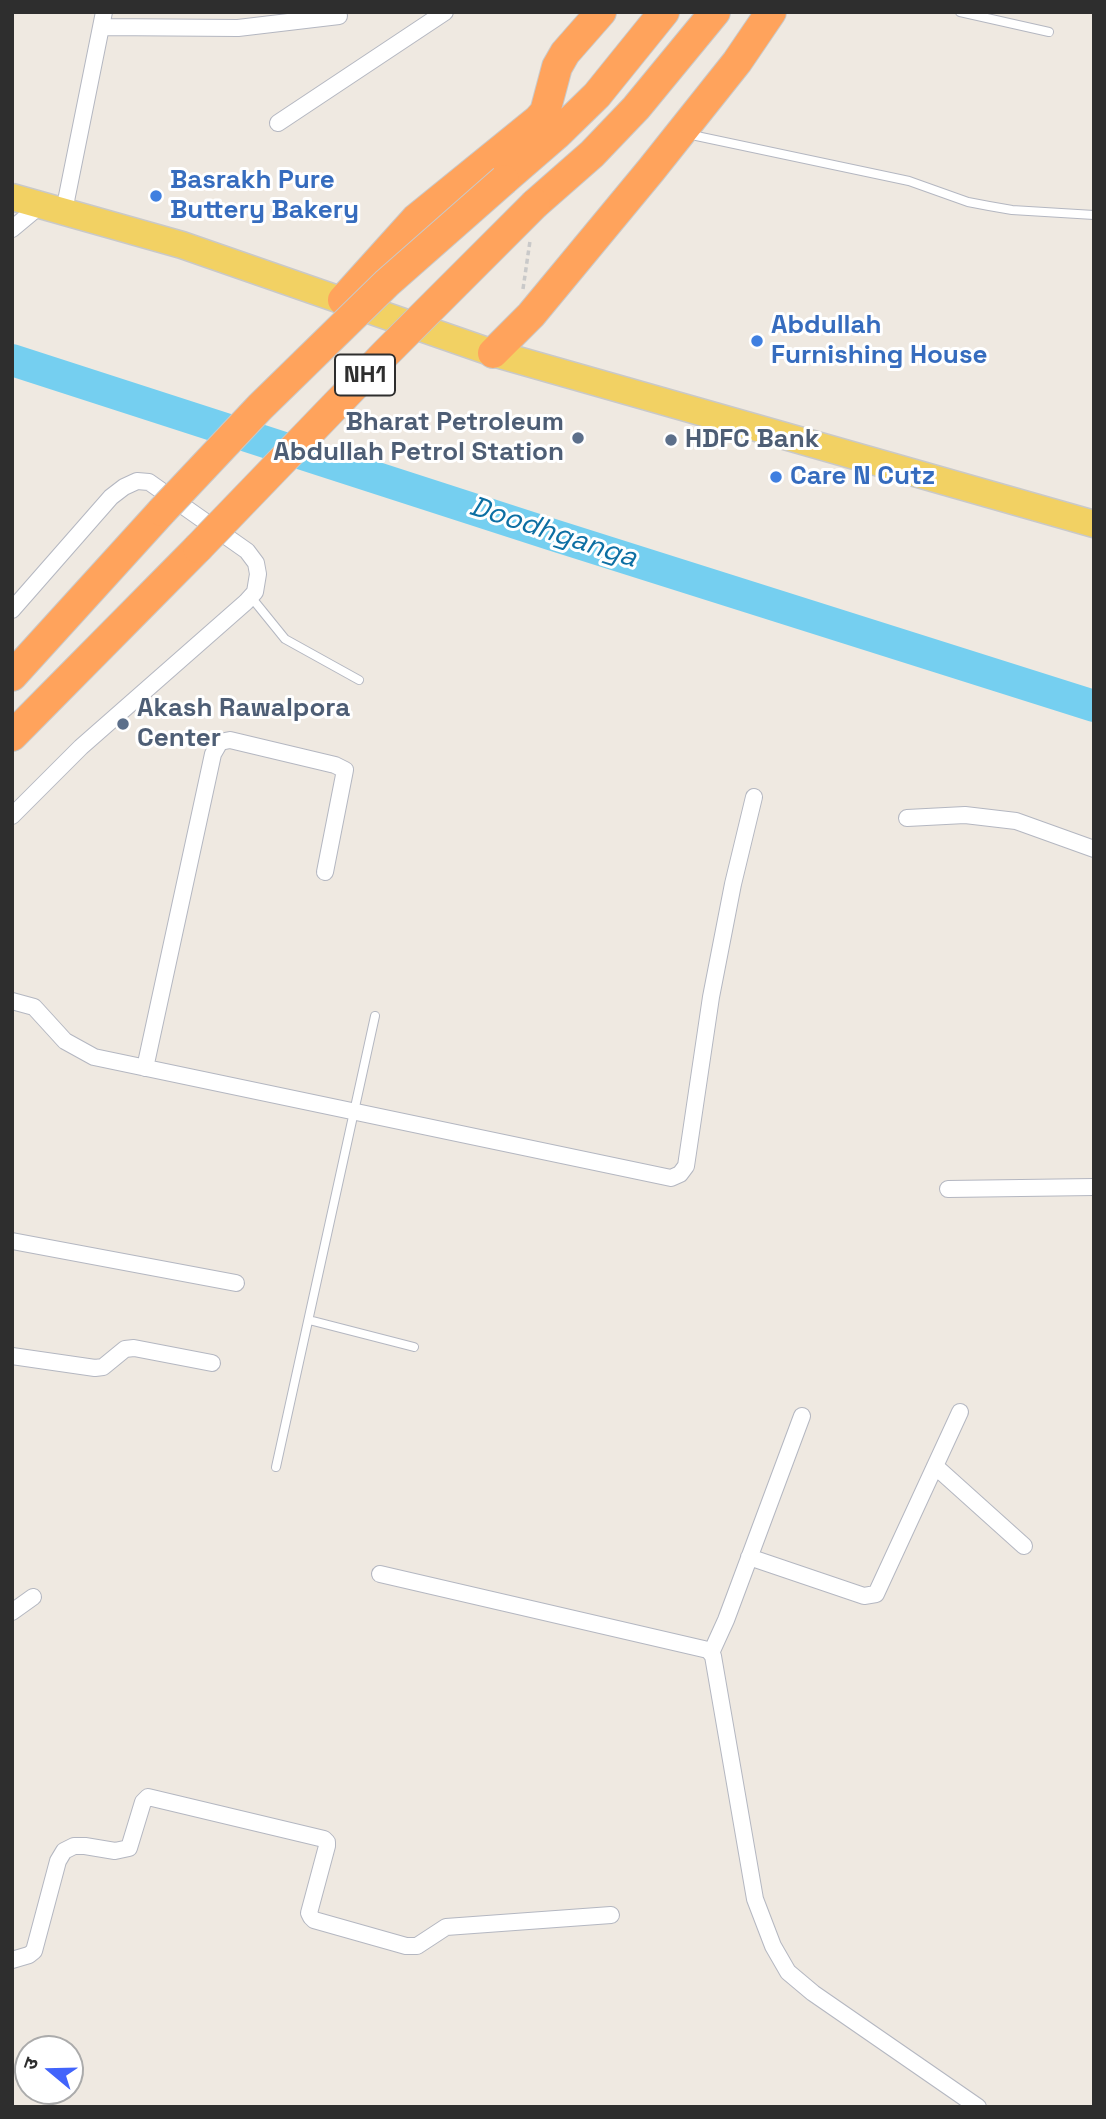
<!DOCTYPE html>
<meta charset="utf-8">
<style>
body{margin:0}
#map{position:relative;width:1106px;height:2119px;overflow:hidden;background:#efe9e1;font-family:"Space Grotesk","Noto Sans Devanagari",sans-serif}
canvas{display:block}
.frame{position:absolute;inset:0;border:14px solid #2e2e2e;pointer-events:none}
.north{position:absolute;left:14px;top:2035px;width:70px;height:70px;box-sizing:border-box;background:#fff;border:2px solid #ababab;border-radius:50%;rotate:289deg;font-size:19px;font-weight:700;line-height:28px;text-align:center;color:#2e2e2e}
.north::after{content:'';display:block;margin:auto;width:24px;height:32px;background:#4264fb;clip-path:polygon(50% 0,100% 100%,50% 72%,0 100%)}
</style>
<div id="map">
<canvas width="1106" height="2119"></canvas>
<div class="frame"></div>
<div class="north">उ</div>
</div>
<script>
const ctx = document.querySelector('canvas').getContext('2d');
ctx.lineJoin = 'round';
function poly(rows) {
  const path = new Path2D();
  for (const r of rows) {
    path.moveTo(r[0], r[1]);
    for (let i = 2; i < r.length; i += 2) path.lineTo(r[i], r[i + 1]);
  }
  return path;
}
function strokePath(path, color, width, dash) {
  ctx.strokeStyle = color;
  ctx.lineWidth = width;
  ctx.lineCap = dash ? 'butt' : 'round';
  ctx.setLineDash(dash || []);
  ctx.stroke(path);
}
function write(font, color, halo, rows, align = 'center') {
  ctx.font = font + ' "Space Grotesk",sans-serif';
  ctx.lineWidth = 6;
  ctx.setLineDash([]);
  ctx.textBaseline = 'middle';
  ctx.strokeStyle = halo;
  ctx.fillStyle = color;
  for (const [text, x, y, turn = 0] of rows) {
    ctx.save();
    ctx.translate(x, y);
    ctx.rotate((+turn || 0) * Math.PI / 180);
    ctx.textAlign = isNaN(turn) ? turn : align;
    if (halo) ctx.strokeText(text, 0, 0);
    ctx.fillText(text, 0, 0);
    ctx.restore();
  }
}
const river = poly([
 [12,360,550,534,1094,706]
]);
const path = poly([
 [523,289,530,241]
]);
const lane = poly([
 [960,12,1049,32],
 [687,134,909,181,968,202,989,206,1012,210,1094,215],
 [251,597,285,639,359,680],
 [309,1320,414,1347],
 [276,1467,375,1016]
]);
const street = poly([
 [101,27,238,28,339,16],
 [278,123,445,12],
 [64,211,104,12],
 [12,229,42,204],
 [12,610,111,497,124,487,137,481,149,482,247,551,256,563,258,574,255,592,246,602,81,747,12,816],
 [907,818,965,815,1016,821,1094,849],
 [12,1001,34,1007,65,1041,94,1057,671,1178,680,1174,686,1166,711,997,733,884,754,797],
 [145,1068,213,754,220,742,230,740,335,765,345,770,325,872],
 [948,1189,1094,1187],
 [12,1241,236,1283],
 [12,1356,95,1368,103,1367,125,1349,134,1348,212,1363],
 [935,1466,1024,1546],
 [749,1557,864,1596,876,1594,960,1412],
 [380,1574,708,1650,713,1656,755,1899,773,1946,788,1972,813,1993,978,2107],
 [12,1612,33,1597],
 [711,1653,726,1620,802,1416],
 [12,1960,29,1955,34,1951,58,1861,64,1851,74,1846,85,1846,115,1851,129,1848,143,1802,148,1797,324,1839,327,1842,327,1846,309,1913,311,1917,314,1920,406,1946,417,1946,446,1927,611,1915]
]);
const primary = poly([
 [12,197,182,245,493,353,1094,524]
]);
const highway = poly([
 [504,180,556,135,597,95,664,12],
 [535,204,592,154,636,108,715,12],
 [343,300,416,219,538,120,545,112,557,67,565,53,601,12],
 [493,353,531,315,651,170,737,62,771,12],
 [12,676,162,511],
 [12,736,198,548]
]);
const highwayBridge = poly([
 [162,511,260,407,387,283,504,180],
 [198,548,385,354,535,204]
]);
const markers = [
 [156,196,7,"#3f7fe0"],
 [757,341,7,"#3f7fe0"],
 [578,438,7,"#5c6f8a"],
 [671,440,7,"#5c6f8a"],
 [776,477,7,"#3f7fe0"],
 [123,724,7,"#5c6f8a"]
];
const shields = [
 [365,375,60]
];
const shieldNames = [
 ["NH1",365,375]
];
const shopNames = [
 ["Basrakh Pure",170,181],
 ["Buttery Bakery",170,211],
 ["Abdullah",771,326],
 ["Furnishing House",771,356],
 ["Care N Cutz",790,477]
];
const serviceNames = [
 ["Bharat Petroleum",564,423,"right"],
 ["Abdullah Petrol Station",564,453,"right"],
 ["HDFC Bank",685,440],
 ["Akash Rawalpora",137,709],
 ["Center",137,739]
];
const waterNames = [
 ["Doodhganga",553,533,18]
];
strokePath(river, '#75cff0', 32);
strokePath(lane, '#b4b7c1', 10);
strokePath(street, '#b4b7c1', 18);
strokePath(primary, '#c9c9c9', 29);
strokePath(highway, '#c9c9c9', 32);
strokePath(path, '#c9c9c9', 3.5, [5, 3.5]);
strokePath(lane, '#fff', 8);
strokePath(street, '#fff', 16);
strokePath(primary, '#f2d163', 26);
strokePath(highway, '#ffa35c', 30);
strokePath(highwayBridge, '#c9c9c9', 32, []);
strokePath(highwayBridge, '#ffa35c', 30);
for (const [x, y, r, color] of markers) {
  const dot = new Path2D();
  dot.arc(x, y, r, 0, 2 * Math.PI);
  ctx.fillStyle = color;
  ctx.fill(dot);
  strokePath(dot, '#fff', 2.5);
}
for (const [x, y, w] of shields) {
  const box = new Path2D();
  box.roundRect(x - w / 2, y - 20.5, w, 41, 5);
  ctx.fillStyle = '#fff';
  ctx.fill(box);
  strokePath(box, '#2e2e2e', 2);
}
write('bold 24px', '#2e2e2e', null, shieldNames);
write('bold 26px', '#366cbe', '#fff', shopNames, 'left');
write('bold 26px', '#4e5e75', '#fff', serviceNames, 'left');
write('italic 28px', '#0d6fa3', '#fff', waterNames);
</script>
